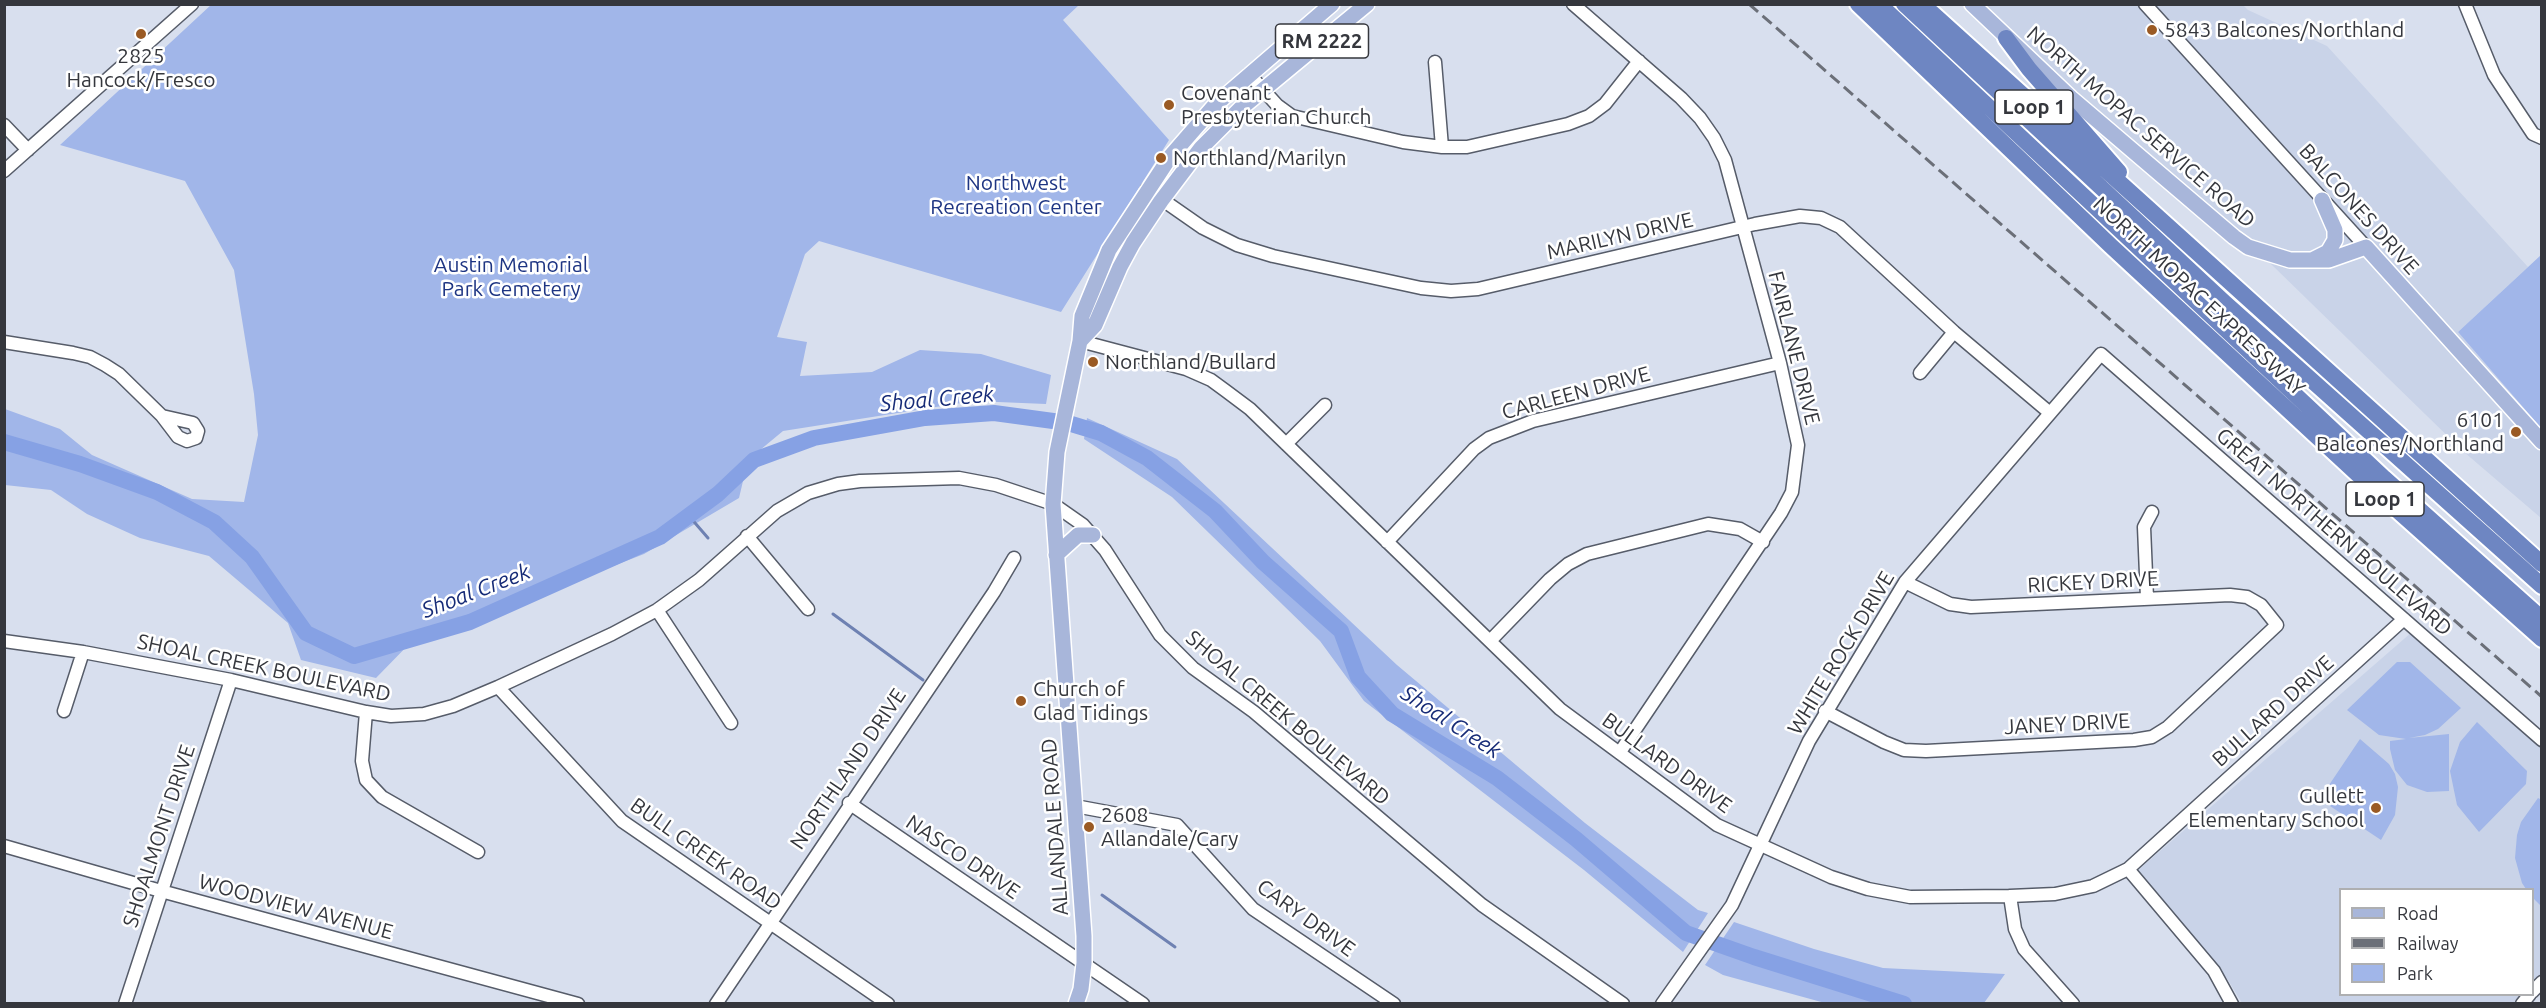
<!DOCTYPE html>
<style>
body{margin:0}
#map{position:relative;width:2546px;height:1008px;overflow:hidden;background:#d8dfee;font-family:Ubuntu,sans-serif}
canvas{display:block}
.frame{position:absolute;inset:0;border:6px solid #35373d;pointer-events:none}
.legend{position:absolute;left:2339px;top:888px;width:195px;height:108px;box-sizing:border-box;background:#fff;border:2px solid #aeafb1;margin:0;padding:8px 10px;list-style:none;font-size:18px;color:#35373d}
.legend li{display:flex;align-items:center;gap:12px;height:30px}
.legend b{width:30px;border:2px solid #aeafb1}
</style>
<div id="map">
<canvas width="2546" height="1008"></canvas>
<div class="frame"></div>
<ul class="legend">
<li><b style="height:8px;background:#a8b6da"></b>Road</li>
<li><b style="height:8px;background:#6b6f78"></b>Railway</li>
<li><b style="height:16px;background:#a1b6e9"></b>Park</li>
</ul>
</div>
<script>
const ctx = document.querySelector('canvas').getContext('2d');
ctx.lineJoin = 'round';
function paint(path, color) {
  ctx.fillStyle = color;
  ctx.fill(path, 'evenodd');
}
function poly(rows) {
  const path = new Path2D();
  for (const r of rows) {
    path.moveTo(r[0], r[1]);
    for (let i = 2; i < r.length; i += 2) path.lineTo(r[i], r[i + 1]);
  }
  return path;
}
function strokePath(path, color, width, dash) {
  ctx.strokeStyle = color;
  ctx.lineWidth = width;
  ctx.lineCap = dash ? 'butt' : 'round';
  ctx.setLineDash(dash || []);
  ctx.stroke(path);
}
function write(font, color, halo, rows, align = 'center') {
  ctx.font = font + ' Ubuntu,sans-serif';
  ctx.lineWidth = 5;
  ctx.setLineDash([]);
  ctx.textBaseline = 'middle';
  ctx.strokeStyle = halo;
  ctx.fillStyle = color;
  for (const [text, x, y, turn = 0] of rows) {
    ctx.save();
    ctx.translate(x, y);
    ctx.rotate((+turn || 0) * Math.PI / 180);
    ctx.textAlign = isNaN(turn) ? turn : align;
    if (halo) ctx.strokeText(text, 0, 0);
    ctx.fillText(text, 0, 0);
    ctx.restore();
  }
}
const built = poly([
 [1982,5,2243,5,2248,10,2327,46,2528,267,2458,332,2541,428,2541,518,2464,452,2272,265,2110,125],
 [2412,632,2541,744,2542,973,2533,983,2532,890,2340,890,2340,994,2522,995,2514,1003,2242,1003,2228,980,2136,872]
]);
const green = poly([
 [212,4,1079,5,1063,20,1169,140,1061,312,819,241,805,254,777,337,807,342,800,376,872,372,920,350,981,354,1051,375,1046,404,974,401,783,431,748,460,739,498,644,554,470,622,415,638,376,678,301,660,288,623,209,556,140,538,87,514,51,490,5,485,5,409,60,429,92,455,192,499,244,502,258,435,254,394,234,270,185,181,60,145],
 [2541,255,2541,428,2458,332],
 [1087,418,1177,459,1397,665,1585,823,1698,910,1708,913,1683,952,1584,870,1364,701,1320,641,1172,497,1084,439],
 [2397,662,2410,662,2461,708,2438,729,2425,735,2409,738,2449,734,2449,791,2427,792,2407,785,2395,770,2390,749,2390,741,2406,739,2379,735,2347,710],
 [2477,722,2527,771,2526,784,2479,832,2457,805,2450,771,2460,742],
 [2360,739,2389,764,2395,774,2398,787,2395,815,2381,840,2324,802,2323,794],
 [2538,798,2542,800,2541,906,2533,898,2532,890,2526,889,2522,883,2515,858,2517,835,2521,822],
 [1734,922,1814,949,1883,968,2005,974,1984,1003,1825,1003,1723,975,1705,965]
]);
const stream = poly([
 [689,516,708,538],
 [833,614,923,680],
 [1102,895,1175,947]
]);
const river = poly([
 [4,442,80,464,157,492,214,522,252,557,306,633,354,656,470,622,660,537,718,494,754,460,814,438,925,418,994,413,1068,423,1101,433,1147,458,1215,511,1263,562,1341,631,1358,677,1392,714,1497,778,1576,839,1686,933,1754,957,1904,1004]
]);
const minor = poly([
 [1573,4,1681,98,1700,118,1714,138,1725,160,1780,363,1798,445,1792,492,1781,513,1620,752],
 [2145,4,2366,247],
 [2465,4,2494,75,2533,134,2542,138],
 [1435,62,1442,147],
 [1249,74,1277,105,1292,116,1403,142,1442,147,1467,147,1568,124,1589,116,1605,104,1639,61],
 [4,125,28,150],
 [4,171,192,4],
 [1147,189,1203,228,1237,245,1273,256,1421,288,1451,291,1478,289,1755,224,1800,216,1821,218,1840,227,1954,332,2050,413],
 [1080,341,1186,369,1211,380,1226,391,1250,409,1560,709,1717,825,1831,877,1868,889,1910,897,2010,896,2055,894,2093,886,2128,869,2404,619],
 [4,342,73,353,90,357,105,365,119,374,162,416,178,437,187,441,196,438,198,431,193,423,162,416],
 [1920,373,1954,332],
 [1286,444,1325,405],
 [747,536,808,609],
 [1387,542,1474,449,1489,438,1533,421,1780,363],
 [2147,598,2144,527,2152,512],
 [657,610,731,723],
 [4,641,83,652,231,680,366,712,391,716,424,714,453,706,498,687,612,634,657,610,699,580,777,511,808,493,838,484,860,481,959,478,996,485,1053,504,1083,525,1105,550,1160,635,1193,668,1254,712,1482,905,1623,1004],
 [1490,641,1550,579,1568,564,1587,554,1708,524,1740,529,1763,542],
 [498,687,622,821,888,1004],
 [64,711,83,652],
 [1825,711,1884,742,1904,750,1926,751,2134,740,2152,737,2168,727,2277,625,2261,605,2247,597,2230,595,1971,607,1950,604,1905,582],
 [366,712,362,761,366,780,382,797,478,852],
 [849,803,1143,1004],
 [1075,806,1177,825,1253,909,1394,1004],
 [4,846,161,891,578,1004],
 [2128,869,2214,971,2232,1004],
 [2010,896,2015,929,2024,949,2073,1004],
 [2532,992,2542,982],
 [125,1004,231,680],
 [716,1004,994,592,1014,558],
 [1662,1004,1732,905,1809,741,1905,582,2101,354,2542,740],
 [2522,1004,2530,994]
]);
const major = poly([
 [1972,4,2071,98,2234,237,2248,247,2290,260,2329,260,2366,247,2542,442],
 [2314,259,2328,252,2335,240,2335,230,2322,200],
 [1080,341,1095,325,1120,267,1133,243,1161,201,1201,148,1240,109,1367,4],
 [1056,555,1078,535,1093,535],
 [1076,1004,1081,989,1084,963,1084,936,1053,504,1057,452,1080,341,1082,316,1109,250,1170,157,1216,104,1332,4]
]);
const highway = poly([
 [1858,4,2111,246,2379,494,2542,639],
 [1879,4,2384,478,2542,619],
 [1904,4,2224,302,2542,586],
 [1922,4,2542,564],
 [2006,38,2029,69,2119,172]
]);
const rail = poly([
 [1749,4,2542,697]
]);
const markers = [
 [2152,30,6,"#9a5a24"],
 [141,34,6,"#9a5a24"],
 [1169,105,6,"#9a5a24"],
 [1161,158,6,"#9a5a24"],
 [1093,362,6,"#9a5a24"],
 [2516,432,6,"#9a5a24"],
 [1021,701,6,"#9a5a24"],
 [2376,808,6,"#9a5a24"],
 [1089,827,6,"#9a5a24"]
];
const shields = [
 [1322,41,93],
 [2034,107,78],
 [2385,499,78]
];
const shieldNames = [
 ["RM 2222",1322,41],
 ["Loop 1",2034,107],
 ["Loop 1",2385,499]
];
const poiNames = [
 ["5843 Balcones/Northland",2164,30],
 ["2825",141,56,"center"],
 ["Hancock/Fresco",141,80,"center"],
 ["Covenant",1181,93],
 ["Presbyterian Church",1181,117],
 ["Northland/Marilyn",1173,158],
 ["Northland/Bullard",1105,362],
 ["6101",2504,420,"right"],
 ["Balcones/Northland",2504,444,"right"],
 ["Church of",1033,689],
 ["Glad Tidings",1033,713],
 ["Gullett",2364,796,"right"],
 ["Elementary School",2364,820,"right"],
 ["2608",1101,815],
 ["Allandale/Cary",1101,839]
];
const streetNames = [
 ["NORTH MOPAC SERVICE ROAD",2141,127,41],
 ["BALCONES DRIVE",2359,209,48],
 ["MARILYN DRIVE",1620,236,-13],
 ["NORTH MOPAC EXPRESSWAY",2199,296,43],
 ["FAIRLANE DRIVE",1794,348,76],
 ["CARLEEN DRIVE",1576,393,-15],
 ["GREAT NORTHERN BOULEVARD",2334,532,41],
 ["RICKEY DRIVE",2093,582,-3],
 ["WHITE ROCK DRIVE",1841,653,-59],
 ["SHOAL CREEK BOULEVARD",264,668,12],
 ["BULLARD DRIVE",2273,711,-42],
 ["SHOAL CREEK BOULEVARD",1288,718,40],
 ["JANEY DRIVE",2067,724,-3],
 ["BULLARD DRIVE",1667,763,36],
 ["NORTHLAND DRIVE",848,769,-56],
 ["ALLANDALE ROAD",1055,827,-94],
 ["SHOALMONT DRIVE",159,836,-72],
 ["BULL CREEK ROAD",706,854,35],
 ["NASCO DRIVE",963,857,34],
 ["WOODVIEW AVENUE",296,907,15],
 ["CARY DRIVE",1306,918,36]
];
const parkNames = [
 ["Northwest",1016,183],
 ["Recreation Center",1016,207],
 ["Austin Memorial",511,265],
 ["Park Cemetery",511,289]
];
const waterNames = [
 ["Shoal Creek",937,399,-5],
 ["Shoal Creek",476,591,-21],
 ["Shoal Creek",1451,722,33]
];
paint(built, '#c9d3e8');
paint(green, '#a1b6e9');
strokePath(stream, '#6e81b2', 3);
strokePath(river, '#86a1e4', 16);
strokePath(minor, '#565c69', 15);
strokePath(major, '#fff', 18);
strokePath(highway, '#fff', 20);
strokePath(minor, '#fff', 12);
strokePath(major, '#a8b6da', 15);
strokePath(highway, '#6e86c2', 16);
strokePath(rail, '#6b6f78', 3, [12, 6]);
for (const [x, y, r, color] of markers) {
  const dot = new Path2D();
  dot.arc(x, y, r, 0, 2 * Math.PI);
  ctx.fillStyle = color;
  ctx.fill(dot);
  strokePath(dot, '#fff', 2);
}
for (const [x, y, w] of shields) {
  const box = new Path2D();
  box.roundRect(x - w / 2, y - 17, w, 34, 4.5);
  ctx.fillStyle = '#fff';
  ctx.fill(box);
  strokePath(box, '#35373d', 1.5);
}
write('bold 20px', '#35373d', null, shieldNames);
write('21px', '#35373d', '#fff', poiNames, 'left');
write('21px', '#35373d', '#fff', streetNames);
write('21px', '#1e3583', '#fff', parkNames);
write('italic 22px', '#162b77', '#fff', waterNames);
</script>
